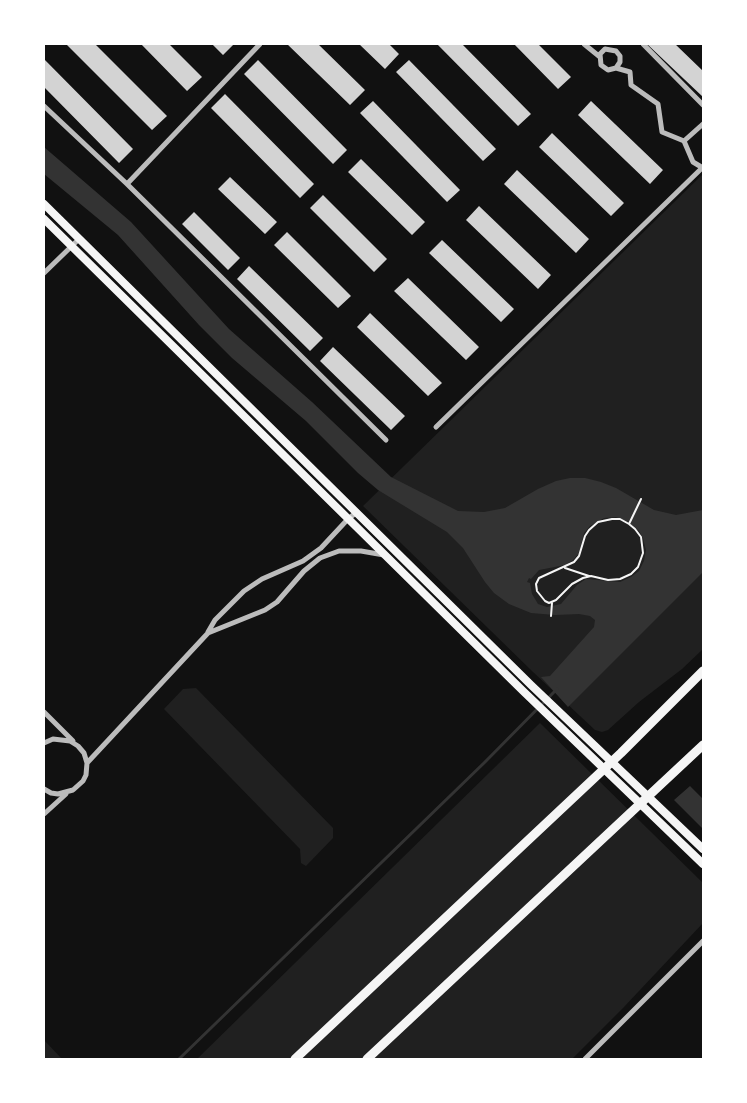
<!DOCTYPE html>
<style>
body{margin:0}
#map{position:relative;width:747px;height:1103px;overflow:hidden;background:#111;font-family:Jost,sans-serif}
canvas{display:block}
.frame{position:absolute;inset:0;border:45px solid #fff;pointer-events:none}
</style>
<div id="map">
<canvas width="747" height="1103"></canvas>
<div class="frame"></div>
</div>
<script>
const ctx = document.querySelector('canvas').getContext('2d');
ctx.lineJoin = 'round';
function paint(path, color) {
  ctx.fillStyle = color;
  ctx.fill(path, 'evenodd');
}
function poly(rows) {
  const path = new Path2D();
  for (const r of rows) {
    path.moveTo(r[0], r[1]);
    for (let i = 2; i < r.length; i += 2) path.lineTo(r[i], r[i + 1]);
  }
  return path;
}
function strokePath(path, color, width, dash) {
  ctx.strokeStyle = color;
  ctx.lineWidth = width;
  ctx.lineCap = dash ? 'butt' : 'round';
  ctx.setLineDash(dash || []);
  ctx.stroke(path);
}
const green = poly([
 [703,174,703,649,682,669,639,702,608,730,602,732,595,730,533,672,363,506],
 [196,688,333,828,333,838,306,866,301,863,300,849,164,709,183,689],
 [540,723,703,883,703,923,623,1008,572,1059,197,1059],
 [44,1040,62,1059,44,1059]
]);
const water = poly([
 [44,147,131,222,229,329,312,402,391,477,458,511,484,512,505,508,538,489,556,481,570,478,585,478,601,482,616,488,654,510,676,515,703,510,703,572,568,707,541,677,550,676,594,627,595,620,590,616,579,614,555,615,531,613,509,604,494,593,485,582,463,548,447,532,378,490,358,473,306,421,232,358,199,325,118,235,44,174],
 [616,517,629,523,639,531,643,538,646,550,644,561,639,571,631,577,620,582,586,579,577,585,561,604,547,607,538,604,532,594,530,583,527,582,529,578,531,579,539,570,565,565,573,560,579,553,584,533,590,526,604,518],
 [690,786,703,799,703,829,674,800]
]);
const stream = poly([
 [179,1059,485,762,557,689]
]);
const building = poly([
 [66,44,95,44,167,116,152,130],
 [141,44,169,44,202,77,187,91],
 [212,44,234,44,223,55],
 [287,44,318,44,365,90,350,105],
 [359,44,389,44,399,54,385,69],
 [437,44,462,44,531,114,518,126],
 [514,44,538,44,571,77,558,89],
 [647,44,675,44,703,71,703,97],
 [44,59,133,149,119,163,44,87],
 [258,60,347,150,333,164,244,74],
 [409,60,496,149,483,161,396,72],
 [225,94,314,184,300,198,211,108],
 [373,101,460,190,447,202,360,113],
 [591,101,663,170,650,184,578,115],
 [552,133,624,203,611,216,539,147],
 [361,159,425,222,412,235,348,172],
 [517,170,589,239,576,253,504,184],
 [230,177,277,222,265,234,218,189],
 [323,195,387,259,374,272,310,208],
 [479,206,551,275,538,289,466,220],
 [194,212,240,258,228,270,182,224],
 [287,232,351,296,338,308,274,245],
 [442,240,514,309,501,322,429,253],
 [249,266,323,338,310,351,237,279],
 [408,278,479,347,466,360,394,291],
 [370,313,442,383,428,396,357,327],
 [333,347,405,416,391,430,320,361]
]);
const path = poly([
 [612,519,620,519,629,524,635,529,641,537,643,553,638,567,631,574,620,579,608,580,591,576,583,578,572,584,556,600,549,603,545,601,537,591,536,584,539,578,574,562,579,556,585,536,589,530,598,522,612,519],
 [629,524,641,499],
 [565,568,589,576],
 [551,616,552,603]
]);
const minor = poly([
 [260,44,127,184,386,440],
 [584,44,600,57],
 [643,44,703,105],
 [616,68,620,62,620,56,616,51,605,49,600,54,601,65,608,70,616,68,630,72,631,85,658,104,662,132,684,141,703,124],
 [44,106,127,184],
 [684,141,693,162,703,168],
 [44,273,79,239],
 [436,427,703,167],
 [208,632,215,620,244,591,262,579,303,561,321,548,348,519,357,512],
 [44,712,73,741],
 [44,743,53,739,70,741,78,746,84,753,87,763,86,775,83,781,73,790,58,794,51,793,44,789],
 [87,763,208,633,265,610,277,602,304,571,320,558,339,551,361,551,384,555],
 [44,814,66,794],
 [585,1059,703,941]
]);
const secondary = poly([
 [44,204,531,685,703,849],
 [44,219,523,691,703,864]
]);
const primary = poly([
 [295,1059,621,753,703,671],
 [367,1059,703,745]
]);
paint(green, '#202020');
paint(water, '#333');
strokePath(stream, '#333', 3);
paint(building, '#d3d3d3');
strokePath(path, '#f5f5f5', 2);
strokePath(minor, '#bcbcbc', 5);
strokePath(secondary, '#f5f5f5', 8);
strokePath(primary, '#f5f5f5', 9);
</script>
